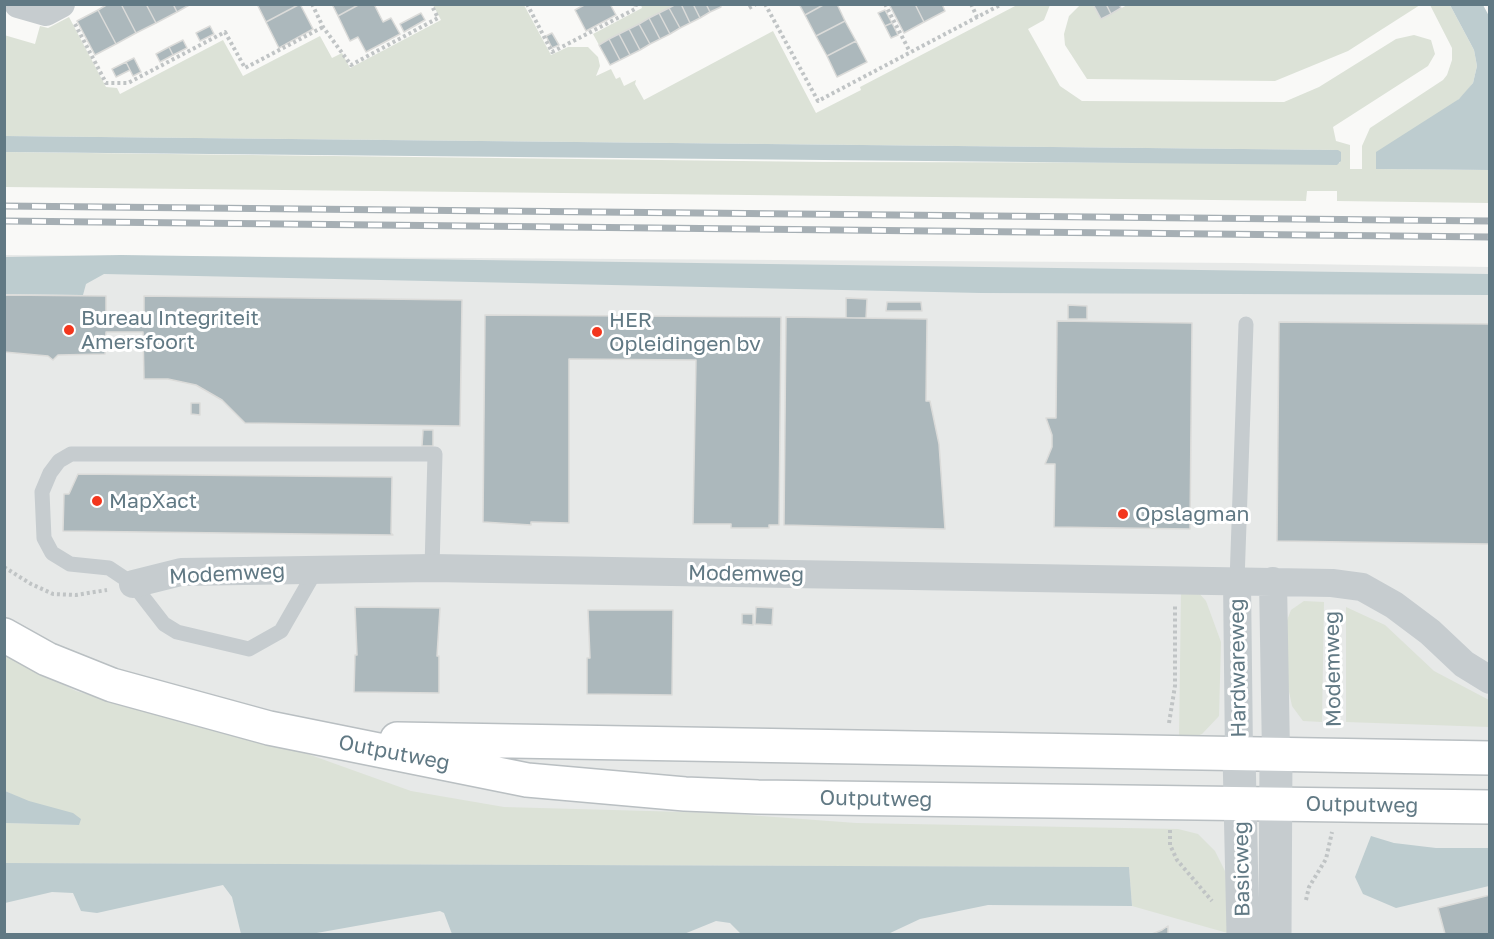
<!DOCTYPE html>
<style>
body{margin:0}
#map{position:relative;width:1494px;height:939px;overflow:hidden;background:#f9f9f7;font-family:"Golos Text",sans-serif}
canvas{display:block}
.frame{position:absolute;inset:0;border:6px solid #617984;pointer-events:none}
</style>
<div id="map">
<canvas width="1494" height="939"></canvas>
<div class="frame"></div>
</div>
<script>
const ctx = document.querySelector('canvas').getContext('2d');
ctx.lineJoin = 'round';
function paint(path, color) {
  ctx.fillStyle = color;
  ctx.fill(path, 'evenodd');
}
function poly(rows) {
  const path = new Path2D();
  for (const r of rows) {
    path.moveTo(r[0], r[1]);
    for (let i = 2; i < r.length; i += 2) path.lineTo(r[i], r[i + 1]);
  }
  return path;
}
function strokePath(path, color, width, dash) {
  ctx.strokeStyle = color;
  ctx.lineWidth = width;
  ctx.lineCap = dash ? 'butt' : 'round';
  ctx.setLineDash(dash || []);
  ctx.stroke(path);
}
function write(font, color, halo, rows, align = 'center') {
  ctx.font = font + ' "Golos Text",sans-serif';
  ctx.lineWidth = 6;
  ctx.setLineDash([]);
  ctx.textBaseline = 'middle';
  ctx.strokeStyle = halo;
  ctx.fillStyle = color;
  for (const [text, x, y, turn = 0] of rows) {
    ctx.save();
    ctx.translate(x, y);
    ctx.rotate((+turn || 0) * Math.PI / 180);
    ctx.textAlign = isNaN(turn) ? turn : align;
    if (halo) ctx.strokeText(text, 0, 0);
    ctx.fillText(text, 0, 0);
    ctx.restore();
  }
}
const built = poly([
 [5,255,1242,263,1489,267,1489,934,5,934]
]);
const green = poly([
 [1129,4,1420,5,1348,51,1275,81,1087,79,1065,45,1064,34,1069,16,1080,5,1093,5,1101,19],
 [433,5,524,5,551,55,568,47,588,47,598,57,600,66,596,76,611,69,616,79,620,77,624,86,636,80,635,84,644,100,773,31,816,113,861,90,860,87,1017,5,1050,5,1044,20,1028,29,1060,86,1082,101,1284,102,1319,87,1396,39,1414,35,1431,40,1435,54,1428,66,1333,127,1336,141,1350,145,1350,169,1362,169,1362,146,1370,128,1443,80,1447,75,1452,60,1452,48,1430,5,1450,5,1474,50,1477,66,1473,83,1464,95,1376,169,1489,170,1489,203,1337,201,1337,191,1307,191,1306,201,5,187,5,152,824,162,1340,163,1337,150,5,136,4,35,35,44,40,26,48,28,69,17,106,87,117,88,120,94,223,40,243,76,320,36,332,58,342,53,350,68,441,20],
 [641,5,676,5,599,45,593,34,642,8],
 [1197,591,1206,601,1221,642,1219,716,1202,734,1189,739,1179,739,1181,592],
 [1304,601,1324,602,1322,722,1303,721,1292,706,1282,658,1286,623,1291,610],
 [1346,607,1385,625,1434,671,1489,700,1489,727,1346,722],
 [5,655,76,691,159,715,291,748,411,791,504,807,721,813,856,823,1178,829,1198,834,1215,851,1228,877,1231,934,1132,906,1129,867,5,863,5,823,78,825,5,791]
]);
const water = poly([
 [1450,5,1483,5,1489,16,1489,170,1376,169,1376,152,1459,99,1473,83,1477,66,1474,50],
 [5,136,1338,150,1341,152,1341,161,1337,165,5,152],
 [121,255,1489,274,1490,295,981,293,104,274,86,284,83,295,5,294,5,257],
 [5,791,29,801,73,813,81,819,79,825,5,823],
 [1371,836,1394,843,1436,848,1489,848,1489,886,1396,908,1363,894,1355,877],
 [4,863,1129,867,1132,906,988,905,920,919,888,934,741,934,730,923,716,921,684,934,452,934,444,913,440,911,311,934,241,934,232,897,223,885,97,913,81,911,73,893,52,892,5,903]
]);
const building = poly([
 [108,4,121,4,136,33,116,44,98,10,108,4],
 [121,4,146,4,156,23,136,33,121,4],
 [146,4,173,4,177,12,156,23,146,4],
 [173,4,191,4,177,12,173,4],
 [257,4,300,4,266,22,257,4],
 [300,4,313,29,279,48,266,22,300,4],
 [332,4,360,4,338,16,332,4],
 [360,4,374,4,383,22,391,18,400,34,366,52,358,37,350,41,338,16,360,4],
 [586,4,610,4,616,15,586,31,575,10,586,4],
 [676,4,681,4,690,23,680,28,669,8,676,4],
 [681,4,693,4,700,18,690,23,681,4],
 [693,4,706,4,710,12,700,18,693,4],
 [706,4,719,4,721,7,710,12,706,4],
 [799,4,825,4,805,15,799,4],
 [825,4,837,4,845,21,816,36,805,15,825,4],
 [889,4,915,4,924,22,904,33,889,4],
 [915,4,942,4,945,11,924,22,915,4],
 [1093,4,1106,4,1111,14,1101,19,1093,4],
 [1106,4,1119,4,1121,8,1111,14,1106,4],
 [669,8,680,28,670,34,659,13,669,8],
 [98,10,116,44,95,55,77,21,98,10],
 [885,10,892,23,885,26,878,13,885,10],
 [421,13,425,20,404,32,400,24,421,13],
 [659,13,670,34,660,39,649,18,659,13],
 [649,18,660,39,650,44,639,24,649,18],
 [845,21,856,41,827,56,816,36,845,21],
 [892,23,898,35,891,38,885,26,892,23],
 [639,24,650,44,640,50,629,29,639,24],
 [210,26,214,34,200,41,196,33,210,26],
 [629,29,640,50,630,55,619,34,629,29],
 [552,33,559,45,552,48,546,36,552,33],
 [619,34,630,55,620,60,609,39,619,34],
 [609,39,620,60,610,65,599,45,609,39],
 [183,40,187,48,173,55,169,47,183,40],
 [856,41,867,62,837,77,827,56,856,41],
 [169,47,173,55,160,62,156,54,169,47],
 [134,58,141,72,133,76,126,62,134,58],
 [126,62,130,70,116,77,112,69,126,62],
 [4,295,106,296,106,325,144,325,144,296,462,300,460,426,245,423,222,400,196,385,168,379,144,379,143,332,106,332,105,354,58,355,53,360,48,356,4,352,4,295],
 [846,298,867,299,866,318,846,318,846,298],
 [887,302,921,302,922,311,886,311,887,302],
 [1068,305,1087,306,1087,319,1068,319,1068,305],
 [485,315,781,317,779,525,769,525,769,528,731,528,731,524,693,524,696,360,569,359,569,523,531,522,531,525,483,522,485,315],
 [786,317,927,319,926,401,930,401,939,444,945,529,784,525,786,317],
 [1057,321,1192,323,1190,529,1054,527,1055,464,1045,464,1052,447,1052,435,1046,418,1056,418,1057,321],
 [1279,322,1490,324,1490,544,1277,541,1279,322],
 [191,403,200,403,200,415,191,414,191,403],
 [423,430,433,430,433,446,422,446,423,430],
 [78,474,392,477,391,533,393,535,63,531,64,494,69,494,78,474],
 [355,607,440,608,437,656,439,656,439,693,354,692,355,655,357,655,355,607],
 [756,607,773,608,772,625,755,624,756,607],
 [588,610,673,610,672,695,587,694,587,658,590,658,588,610],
 [742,614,753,614,753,625,742,624,742,614],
 [1490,895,1490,934,1445,934,1438,908,1490,895],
 [1168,926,1168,934,1152,934,1162,930,1168,926]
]);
const path = poly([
 [312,4,323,27,351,65,438,18,431,4],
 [527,4,552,52,635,9,636,4],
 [765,4,818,101,1002,4],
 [885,4,910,52],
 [971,4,977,17],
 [749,8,756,4],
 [75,24,106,83,128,83,225,32,245,68,323,27],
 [4,567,31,584,53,594,76,595,107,590],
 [1333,610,1334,726],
 [1169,723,1175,686,1175,606],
 [1170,830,1170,845,1177,860,1212,901],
 [1306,900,1309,887,1326,859,1332,832]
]);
const service = poly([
 [316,570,281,631,249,649,177,632,164,624,133,584,109,568,70,564,52,553,44,538,42,492,50,473,59,461,71,454,435,454,432,568],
 [1237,581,1246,324]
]);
const minor = poly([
 [18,4,46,12,61,4],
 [1237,581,1239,754],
 [1273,581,1276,754],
 [133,584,181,572,432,568,1332,583,1362,587,1394,605,1430,632,1464,664,1490,680]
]);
const tertiary = poly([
 [1239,754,1243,934],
 [1275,934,1276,754]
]);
const primary = poly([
 [4,635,47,659,112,685,269,728,527,780,685,794,758,797,1490,807],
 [397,739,1490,758]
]);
const rail = poly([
 [4,206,1490,221],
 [4,221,1490,237]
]);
const markers = [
 [69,330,6,"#f3361d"],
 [597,332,6,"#f3361d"],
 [97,501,6,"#f3361d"],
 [1123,514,6,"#f3361d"]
];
const poiNames = [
 ["Bureau Integriteit",81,318],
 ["Amersfoort",81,342],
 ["HER",609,320],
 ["Opleidingen bv",609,344],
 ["MapXact",109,501],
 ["Opslagman",1135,514]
];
const streetNames = [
 ["Modemweg",227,574,-3],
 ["Modemweg",746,574,1],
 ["Hardwareweg",1238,668,-91],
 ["Modemweg",1333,669,-91],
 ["Outputweg",394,753,11],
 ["Outputweg",876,799,1],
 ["Outputweg",1362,805,1],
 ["Basicweg",1242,869,-91]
];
paint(built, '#e7e9e8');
paint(green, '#dce2d7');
paint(water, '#bdcccf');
paint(building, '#acb8bc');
strokePath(building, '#dbdbd9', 1.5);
strokePath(primary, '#b9bfc2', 36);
strokePath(path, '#c0c4c5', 4, [3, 3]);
strokePath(service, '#c6cccf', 15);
strokePath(minor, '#c6cccf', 28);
strokePath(tertiary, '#c6cccf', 33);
strokePath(primary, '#fff', 33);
strokePath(rail, '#a6afb4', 7);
strokePath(rail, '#fff', 4.5, [14]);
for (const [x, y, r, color] of markers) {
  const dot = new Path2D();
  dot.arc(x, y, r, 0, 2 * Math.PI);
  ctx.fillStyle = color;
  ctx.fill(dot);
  strokePath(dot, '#fff', 2);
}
write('21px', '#617984', '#fff', poiNames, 'left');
write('21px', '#617984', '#fff', streetNames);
</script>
